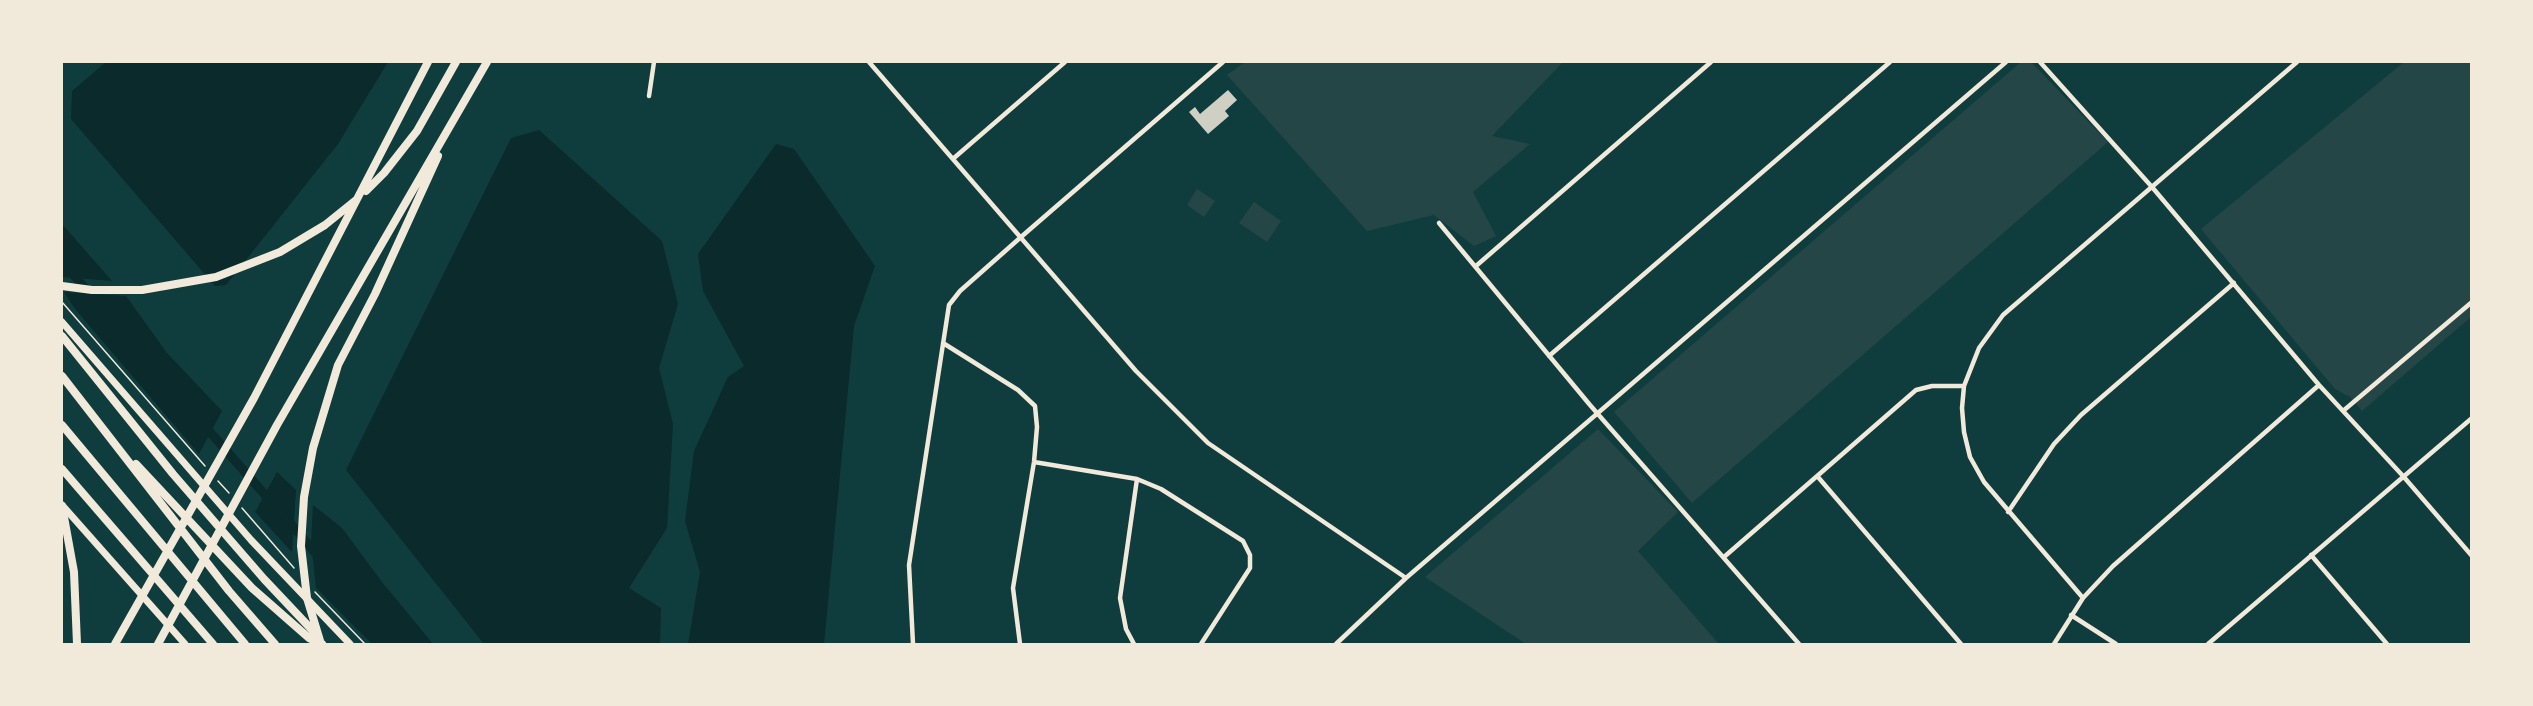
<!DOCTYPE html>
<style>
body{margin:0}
#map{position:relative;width:2533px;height:706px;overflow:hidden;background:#0f3d3e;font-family:"Noto Serif",serif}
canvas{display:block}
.frame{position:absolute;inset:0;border:63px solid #f1e9da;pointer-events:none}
</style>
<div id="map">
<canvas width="2533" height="706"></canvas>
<div class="frame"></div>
</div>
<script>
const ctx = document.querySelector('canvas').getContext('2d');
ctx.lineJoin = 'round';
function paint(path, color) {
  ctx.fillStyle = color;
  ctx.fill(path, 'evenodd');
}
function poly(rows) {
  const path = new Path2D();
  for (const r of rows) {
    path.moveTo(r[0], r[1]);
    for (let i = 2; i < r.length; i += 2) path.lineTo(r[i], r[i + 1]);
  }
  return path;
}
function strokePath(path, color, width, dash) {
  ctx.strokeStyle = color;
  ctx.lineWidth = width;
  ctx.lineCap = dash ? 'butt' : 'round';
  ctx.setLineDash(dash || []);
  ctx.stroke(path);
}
const green = poly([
 [1245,62,1563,62,1492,136,1530,144,1473,192,1496,236,1474,246,1434,215,1367,231,1227,75],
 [2021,62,2031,62,2108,142,1692,503,1614,412],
 [2404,62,2471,62,2471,317,2362,411,2350,397,2335,389,2201,229],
 [1197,189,1215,201,1204,217,1187,205],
 [1254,202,1281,221,1267,242,1239,223],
 [1598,429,1678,512,1638,551,1719,644,1526,644,1425,577]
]);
const water = poly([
 [106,62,388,62,338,144,226,285,215,286,71,119,72,91],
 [539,130,662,241,678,304,659,368,673,424,667,528,629,588,661,608,660,644,484,644,346,470,511,138],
 [776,144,794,149,875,266,854,326,824,644,688,644,700,572,685,521,694,451,728,377,744,366,703,291,698,254],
 [62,224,112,281,62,277],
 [64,292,126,296,167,353,222,411,199,454,75,309],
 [277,472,296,490,292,552,255,512],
 [313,505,342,528,382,582,433,644,372,644,316,588,311,542]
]);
const canal = poly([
 [62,261,99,305],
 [203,424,273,504],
 [286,518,318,556]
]);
const building = poly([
 [1228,90,1237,100,1225,111,1229,116,1208,134,1189,112,1195,107,1200,114]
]);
const path = poly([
 [62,302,205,466],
 [218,481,229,493],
 [242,508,294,568],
 [315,592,365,644]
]);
const minor = poly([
 [869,62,1136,371,1208,443,1406,578],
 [2040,62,2152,187,2319,385,2403,476,2472,556],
 [649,96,654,62],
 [954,158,1065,62],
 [1439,223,1590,405,1799,644],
 [1476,266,1711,62],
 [943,343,1018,390,1035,406,1037,427,1034,462,1013,588,1020,644],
 [1549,356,1890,62],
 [1964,386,1962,408,1964,432,1970,457,1984,482,2083,598],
 [2343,411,2472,302],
 [1034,462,1137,479,1161,489,1243,541,1250,555,1250,568,1201,644],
 [1818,477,1961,644],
 [2008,512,2054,444,2081,415,2234,283],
 [2311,555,2387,644],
 [1724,557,1916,390,1932,386,1964,386,1979,348,2003,315,2297,62],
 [2071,615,2116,644],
 [913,644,909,565,949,305,960,291,1021,237,1223,62],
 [1134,644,1126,629,1120,598,1137,479],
 [1336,644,1406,578,2006,62],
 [2054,644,2083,598,2113,566,2319,385],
 [2208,644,2472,418]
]);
const primary = poly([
 [62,322,251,540,350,644],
 [62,505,185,644]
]);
const motorway = poly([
 [366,191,384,173,417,131,456,62],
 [62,286,92,290,142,290,216,277,280,252,325,225,356,200],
 [62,336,173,474,264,579,314,632],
 [62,376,229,591,275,644],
 [62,425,245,644],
 [136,464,252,588,309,638,322,644],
 [62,469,213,644],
 [62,506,74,572,77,644],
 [115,644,254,398,428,62],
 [158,644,277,425,487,62],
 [321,644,307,598,301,546,304,497,313,448,338,365,375,294,438,156]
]);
paint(green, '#244646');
paint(water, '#0a2a2b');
strokePath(canal, '#0a2a2b', 9);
paint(building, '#cfcfc3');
strokePath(path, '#f1e9da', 1.5);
strokePath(minor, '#f1e9da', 4.5);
strokePath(primary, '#f1e9da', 7);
strokePath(motorway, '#f1e9da', 8);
</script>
